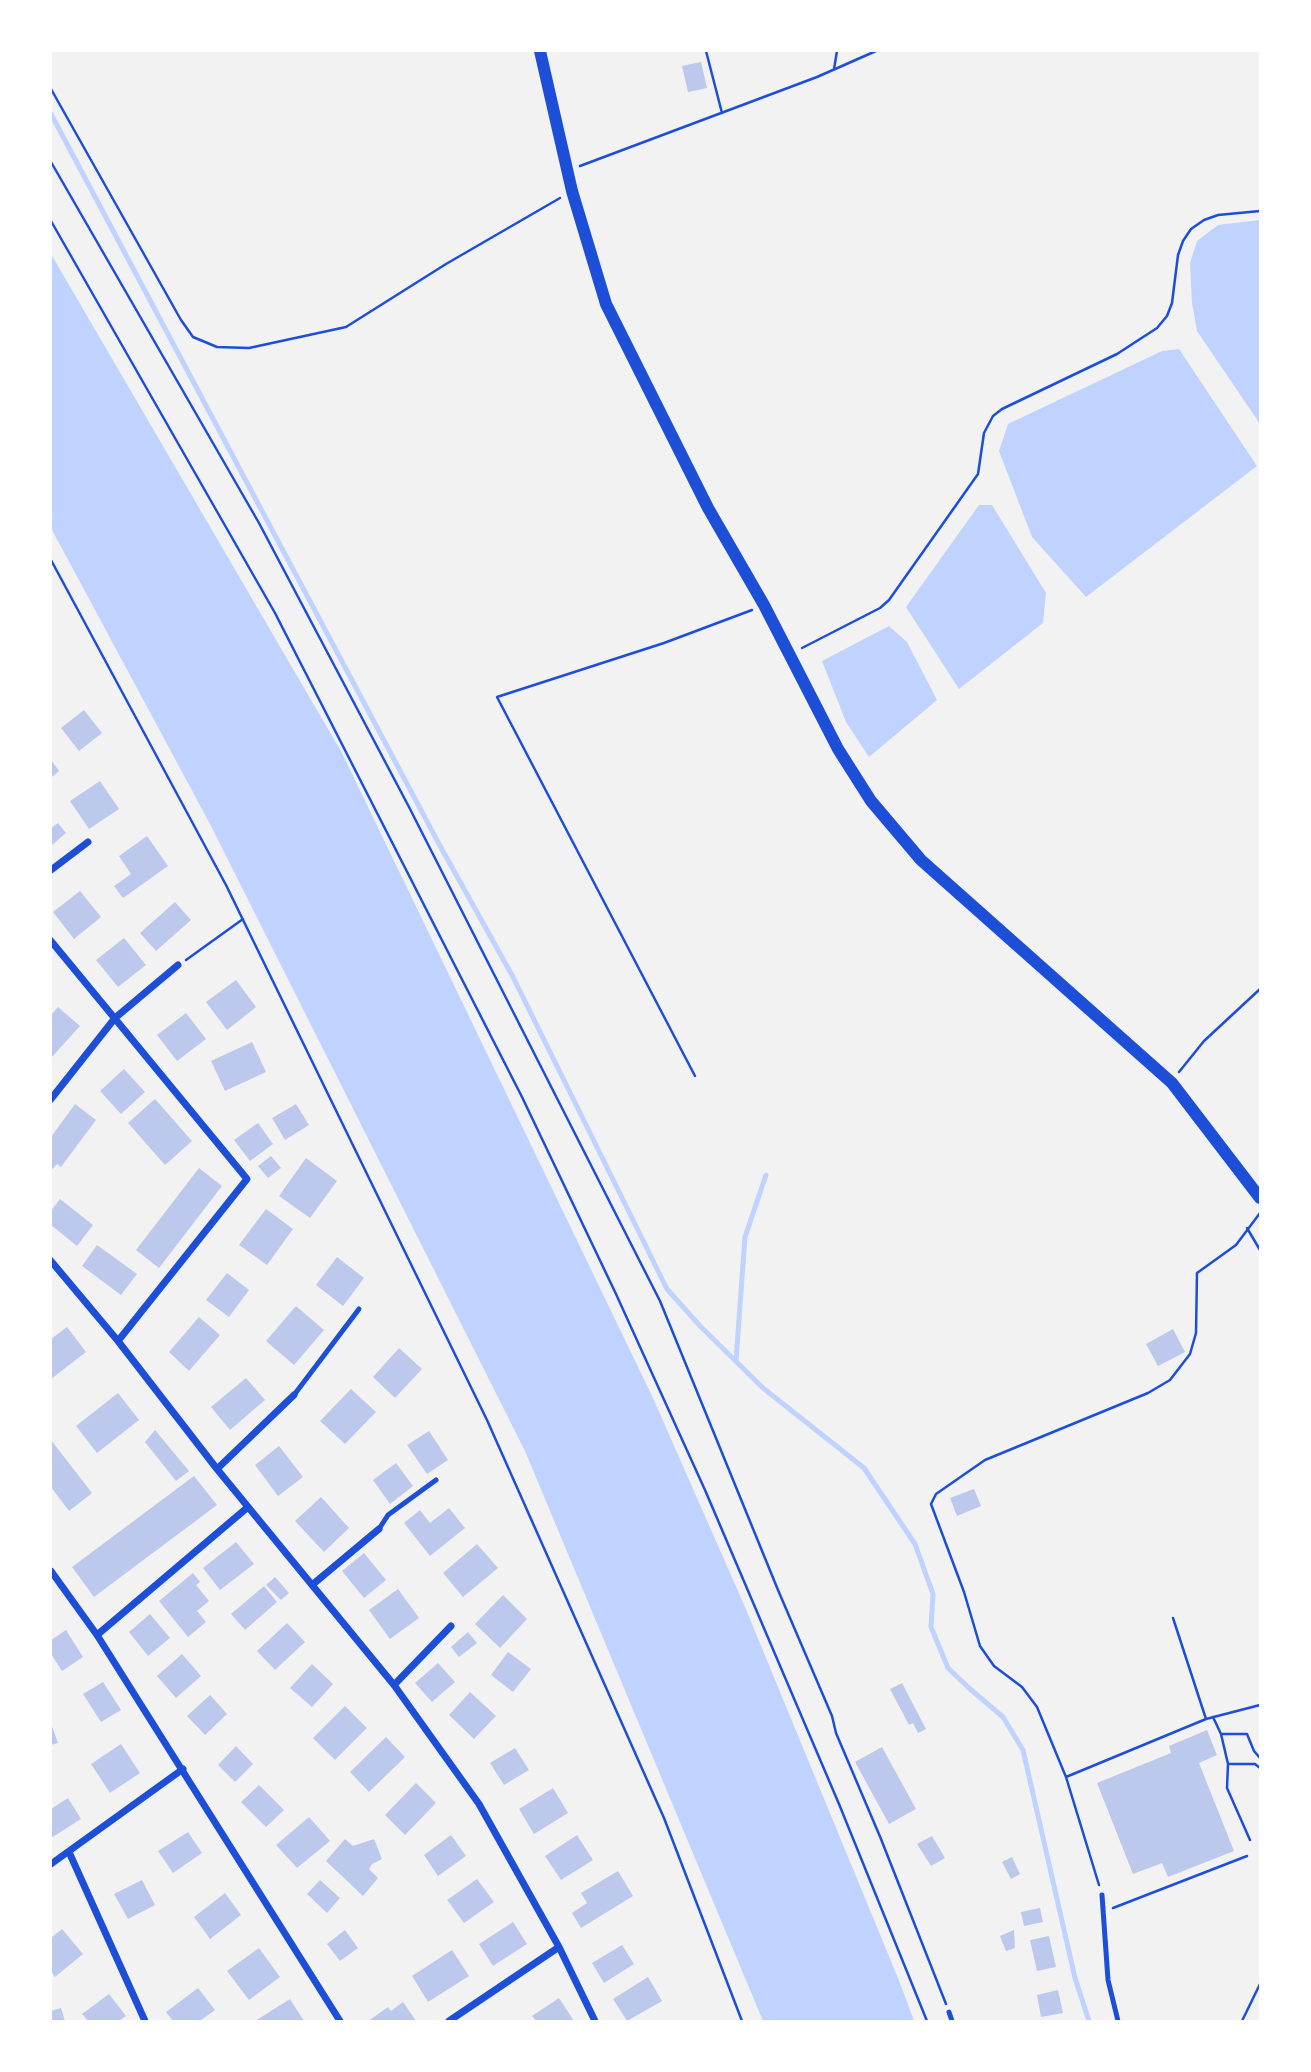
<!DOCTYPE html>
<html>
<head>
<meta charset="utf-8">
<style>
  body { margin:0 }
  #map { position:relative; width:1311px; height:2072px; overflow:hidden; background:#f2f2f2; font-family:Rubik,sans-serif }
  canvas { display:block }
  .frame { position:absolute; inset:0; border:52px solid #fff; pointer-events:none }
</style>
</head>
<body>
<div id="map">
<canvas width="1311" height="2072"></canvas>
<div class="frame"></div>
</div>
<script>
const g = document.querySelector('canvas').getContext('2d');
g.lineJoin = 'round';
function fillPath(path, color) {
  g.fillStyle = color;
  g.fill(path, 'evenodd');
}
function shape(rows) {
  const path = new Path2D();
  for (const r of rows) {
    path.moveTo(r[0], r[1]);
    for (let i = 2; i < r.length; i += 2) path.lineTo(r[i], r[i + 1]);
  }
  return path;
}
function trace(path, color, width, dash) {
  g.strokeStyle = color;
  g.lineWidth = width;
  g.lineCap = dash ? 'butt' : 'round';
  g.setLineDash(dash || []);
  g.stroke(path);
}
const water = shape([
  [1260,220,1260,424,1197,331,1192,303,1190,263,1197,241,1218,225],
  [51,254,342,753,653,1398,745,1607,900,1983,914,2021,763,2021,525,1451,211,826,51,528,51,517,53,515,51,511],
  [1179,349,1257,466,1086,597,1032,537,999,451,1008,424,1162,351],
  [979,505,992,505,1046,593,1043,623,959,689,906,607],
  [889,626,907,642,937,700,869,757,846,722,822,661]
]);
const stream = shape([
  [51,114,439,844,513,977,667,1289,700,1326,763,1388,864,1468,915,1544,933,1594,931,1627,948,1668,969,1688,1003,1717,1023,1750,1075,1978,1089,2021],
  [736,1360,745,1237,766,1175]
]);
const building = shape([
  [701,62,707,88,688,92,682,66],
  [84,710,102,733,79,751,61,728],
  [51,760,59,771,51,778],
  [100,781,119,809,89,829,70,801],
  [58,823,66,833,51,846,51,828],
  [147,836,168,866,123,898,114,886,131,874,119,856],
  [80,891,101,917,74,939,53,912],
  [175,902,191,920,156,951,140,933],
  [124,938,146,965,118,987,96,960],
  [236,980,256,1007,227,1030,206,1002],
  [58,1007,80,1026,51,1058,51,1015],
  [186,1013,206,1039,177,1061,157,1035],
  [252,1042,266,1072,225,1091,211,1061],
  [124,1069,145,1092,121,1114,100,1091],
  [155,1099,192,1141,165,1165,128,1123],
  [75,1104,96,1120,61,1167,57,1164,51,1171,51,1137],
  [296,1104,309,1125,285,1140,272,1118],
  [258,1123,273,1144,250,1161,234,1140],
  [271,1156,281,1168,268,1178,258,1166],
  [306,1158,337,1181,310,1218,279,1196],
  [199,1168,222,1186,159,1268,136,1250],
  [60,1199,93,1225,77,1246,51,1225,51,1211],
  [266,1209,293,1229,267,1265,239,1245],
  [97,1245,137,1274,121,1295,82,1266],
  [337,1257,364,1278,343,1306,316,1285],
  [227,1273,249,1290,229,1317,206,1300],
  [296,1306,324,1330,294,1365,266,1341],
  [199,1317,220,1335,189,1371,169,1352],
  [67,1327,86,1352,51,1379,51,1339],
  [1173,1329,1185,1352,1158,1366,1146,1344],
  [399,1348,422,1369,395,1398,373,1377],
  [246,1378,265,1400,230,1430,211,1407],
  [351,1389,376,1412,345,1444,320,1421],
  [118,1393,139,1420,97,1453,76,1426],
  [155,1430,189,1471,176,1481,145,1442],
  [429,1431,448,1460,427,1474,407,1445],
  [51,1440,92,1493,69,1511,51,1487],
  [279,1446,303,1477,278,1496,255,1465],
  [396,1463,413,1486,390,1504,373,1480],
  [194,1476,217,1505,94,1597,72,1567],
  [974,1489,981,1506,957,1516,950,1498],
  [321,1497,349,1528,324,1552,295,1521],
  [449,1508,465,1528,430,1556,404,1523,420,1510,430,1523],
  [236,1542,254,1564,220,1590,203,1568],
  [477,1544,498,1568,463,1597,443,1573],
  [364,1553,386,1580,364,1598,342,1571],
  [193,1573,200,1582,196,1585,209,1601,197,1611,206,1622,188,1637,159,1601],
  [275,1577,289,1593,281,1600,266,1585],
  [264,1586,277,1602,245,1630,231,1614],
  [398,1589,419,1618,390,1639,369,1610],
  [503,1595,527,1619,500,1648,475,1624],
  [150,1614,170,1638,148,1656,129,1632],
  [287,1623,305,1642,275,1670,257,1651],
  [66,1630,83,1657,62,1671,51,1654,51,1640],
  [468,1632,477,1643,459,1657,451,1647],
  [508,1652,531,1669,513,1692,491,1675],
  [182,1654,201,1676,176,1698,157,1676],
  [438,1663,455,1682,432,1702,415,1683],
  [312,1664,333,1684,312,1707,290,1688],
  [103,1682,121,1710,101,1722,83,1694],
  [902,1683,926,1729,918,1733,913,1723,909,1725,890,1689],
  [470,1692,496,1716,474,1739,449,1715],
  [210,1695,227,1714,205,1735,187,1716],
  [345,1706,367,1728,335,1760,313,1738],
  [51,1723,58,1743,51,1745],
  [1207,1730,1217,1755,1199,1763,1234,1851,1168,1877,1162,1863,1133,1874,1097,1783,1171,1753,1169,1746],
  [386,1737,405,1757,369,1792,350,1772],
  [121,1744,140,1773,110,1793,91,1764],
  [236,1746,253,1764,235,1782,218,1765],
  [882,1747,916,1809,889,1824,855,1762],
  [515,1748,529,1770,504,1785,490,1763],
  [416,1783,436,1803,405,1835,385,1815],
  [259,1785,284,1810,266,1827,241,1802],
  [553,1788,568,1813,534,1834,519,1809],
  [68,1798,81,1819,51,1838,51,1809],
  [309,1817,330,1841,297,1868,276,1845],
  [188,1832,202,1853,173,1873,158,1851],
  [451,1835,466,1856,438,1876,424,1855],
  [577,1835,593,1860,561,1880,545,1856],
  [932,1836,945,1858,931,1866,917,1844],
  [345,1839,353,1846,374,1839,382,1859,372,1864,369,1869,378,1878,363,1896,326,1861],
  [1012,1857,1020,1874,1011,1879,1002,1862],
  [618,1871,633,1896,581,1928,572,1913,587,1903,581,1893],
  [477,1879,494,1902,464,1923,447,1900],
  [142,1880,155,1905,128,1919,114,1894],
  [320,1880,340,1898,327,1913,307,1894],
  [225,1893,241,1915,210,1939,194,1917],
  [1040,1908,1043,1922,1024,1926,1021,1912],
  [513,1922,527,1944,493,1966,479,1944],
  [62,1929,83,1954,55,1977,51,1971,51,1938],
  [345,1930,358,1948,340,1961,327,1944],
  [1014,1930,1015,1948,1006,1951,1000,1936],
  [1049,1936,1056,1967,1037,1971,1030,1940],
  [622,1945,634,1964,604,1983,592,1963],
  [259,1948,280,1977,249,2000,227,1971],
  [452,1950,469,1976,428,2002,412,1976],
  [648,1977,662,2001,627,2021,613,1999],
  [198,1988,215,2010,200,2021,173,2021,166,2012],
  [1058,1990,1063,2013,1041,2017,1037,1995],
  [109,1994,126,2016,119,2021,88,2021,82,2014],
  [559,1998,574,2021,536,2021,532,2016],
  [290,1999,304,2021,255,2021],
  [403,2002,416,2021,368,2021,388,2007,391,2011],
  [61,2008,65,2021,51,2021,51,2011]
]);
const path = shape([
  [706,51,722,113],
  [834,69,837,51],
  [51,89,181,320,193,337,217,347,249,348,346,327,446,264,560,198],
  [51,162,259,523,409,807,660,1301,778,1590,832,1716,836,1733,881,1839,946,2004],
  [580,166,817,77,876,51],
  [51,221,275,613,522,1097,616,1294,705,1490,839,1804,927,2021],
  [51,560,226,885,487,1420,664,1818,742,2021],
  [802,648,880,608,889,600,978,474,984,433,993,416,1002,409,1117,354,1157,328,1167,316,1172,303,1178,255,1183,241,1191,229,1204,220,1218,215,1260,211],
  [186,960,243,919],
  [1179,1072,1204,1041,1260,989],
  [695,1076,497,697,664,643,752,610],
  [1247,1228,1260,1250],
  [1173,1618,1206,1719],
  [1213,1717,1221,1734,1228,1764,1255,1764,1260,1768],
  [1221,1734,1247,1734,1254,1751,1260,1758],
  [1228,1764,1227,1788,1250,1840],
  [1066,1777,1206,1719,1260,1705],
  [1099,1885,1066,1777,1037,1707,1022,1687,994,1666,980,1646,964,1592,931,1504,936,1494,985,1460,1148,1393,1170,1380,1190,1354,1196,1333,1197,1273,1236,1245,1260,1213],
  [1113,1908,1247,1856],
  [1242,2021,1260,1984]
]);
const service = shape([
  [294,1395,359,1309],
  [379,1529,388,1515,436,1480],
  [1102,1895,1108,1980,1118,2021],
  [949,2012,952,2021]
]);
const minor = shape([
  [51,870,88,842],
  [51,941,247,1179,118,1341],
  [51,1099,115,1018,178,965],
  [51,1261,118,1341,217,1469,394,1685,479,1804,559,1947,595,2021],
  [217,1469,294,1395],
  [51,1571,97,1635,340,2021],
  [312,1585,379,1529],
  [97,1635,248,1507],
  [394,1685,451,1626],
  [69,1852,145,2021],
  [51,1864,183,1769],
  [449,2021,559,1947]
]);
const tertiary = shape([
  [540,51,572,191,606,304,708,508,764,605,838,749,871,801,921,860,1172,1083,1260,1198]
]);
fillPath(water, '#bfd3fe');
trace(stream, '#bfd3fe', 5);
fillPath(building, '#bdc9ec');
trace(path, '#1d4ed8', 2.5);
trace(service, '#1d4ed8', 5);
trace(minor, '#1d4ed8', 7);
trace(tertiary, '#1d4ed8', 12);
</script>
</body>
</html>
